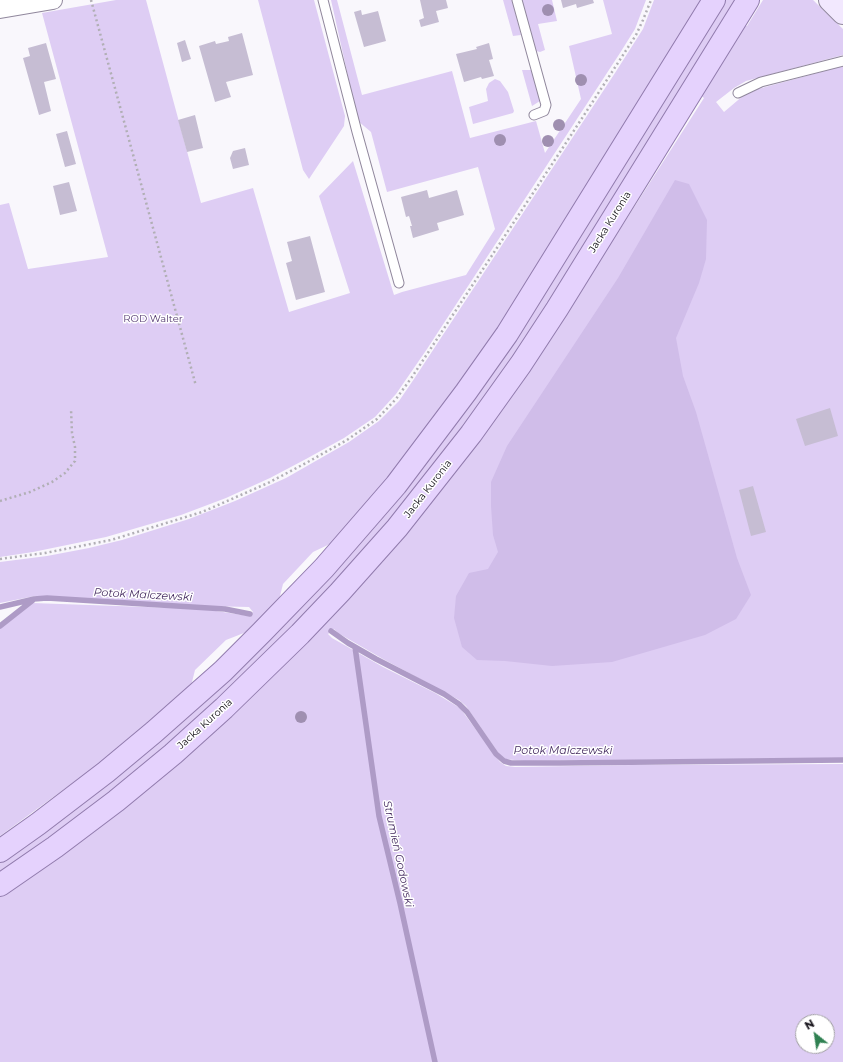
<!DOCTYPE html>
<html>
<head>
<meta charset="utf-8">
<style>
  body { margin:0 }
  #map { position:relative; width:843px; height:1062px; overflow:hidden; background:#f9f7fc; font-family:Montserrat,sans-serif }
  canvas { display:block }
  .north { position:absolute; left:795px; top:1014px; width:40px; height:40px; box-sizing:border-box; background:#fff; border:1px solid #a1a0a3; border-radius:50%; rotate:330deg; font-size:11px; font-weight:700; line-height:16px; text-align:center; color:#141119 }
  .north::after { content:''; display:block; margin:auto; width:14px; height:18px; background:#308152; clip-path:polygon(50% 0,100% 100%,50% 72%,0 100%) }
</style>
</head>
<body>
<div id="map">
<canvas width="843" height="1062"></canvas>
<div class="north">N</div>
</div>
<script>
const g = document.querySelector('canvas').getContext('2d');
g.lineJoin = 'round';
function fillPath(path, color) {
  g.fillStyle = color;
  g.fill(path, 'evenodd');
}
function shape(rows) {
  const path = new Path2D();
  for (const r of rows) {
    path.moveTo(r[0], r[1]);
    for (let i = 2; i < r.length; i += 2) path.lineTo(r[i], r[i + 1]);
  }
  return path;
}
function trace(path, color, width, dash) {
  g.strokeStyle = color;
  g.lineWidth = width;
  g.lineCap = dash ? 'butt' : 'round';
  g.setLineDash(dash || []);
  g.stroke(path);
}
function drawText(font, color, halo, rows, align = 'center') {
  g.font = font + ' Montserrat,sans-serif';
  g.lineWidth = 3;
  g.setLineDash([]);
  g.textBaseline = 'middle';
  g.strokeStyle = halo;
  g.fillStyle = color;
  for (const [text, x, y, turn = 0] of rows) {
    g.save();
    g.translate(x, y);
    g.rotate((+turn || 0) * Math.PI / 180);
    g.textAlign = isNaN(turn) ? turn : align;
    if (halo) g.strokeText(text, 0, 0);
    g.fillText(text, 0, 0);
    g.restore();
  }
}
const green = shape([
  [116,0,146,0,201,203,253,188,289,312,350,293,319,196,353,161,394,295,402,292,466,275,495,229,478,167,387,192,371,132,358,121,331,0,337,0,362,95,452,71,470,138,536,121,545,153,581,99,569,46,612,34,603,0,646,0,635,29,620,53,427,349,396,394,375,417,344,438,306,459,270,478,226,498,181,515,106,537,33,552,0,557,0,205,9,203,28,269,108,257,42,13],
  [258,0,314,0,345,116,344,126,309,179,303,170],
  [503,0,512,0,521,35,513,36],
  [521,0,552,0,557,21,538,24,545,50,540,52,536,51],
  [654,0,701,0,497,330,444,407,389,477,332,543,313,552,283,584,279,600,249,631,226,640,195,670,191,686,93,768,0,836,0,628,32,603,203,609,249,616,253,612,249,607,206,606,35,596,0,603,0,562,47,556,89,548,122,540,189,519,235,501,286,478,349,442,379,421,399,401,414,379,615,73,643,29],
  [725,0,736,0,549,302,491,389,455,439,402,505,310,609,249,670,165,747,116,788,64,828,0,873,0,863,64,817,234,675,308,600,371,528,641,136],
  [763,0,813,0,843,29,843,55,746,81,734,88,716,102,724,112,744,95,758,89,843,66,843,758,524,761,505,759,499,754,466,706,459,700,383,659,338,633,334,629,328,634,332,638,383,667,435,693,460,708,500,762,506,766,515,767,634,765,843,764,843,1062,0,1062,0,897,75,845,450,478,507,403,560,323,704,98,700,95,744,25,747,26],
  [803,1022,827,1022,827,1046,803,1046],
  [522,70,532,70,540,101,532,106],
  [495,79,500,81,508,92,514,111,513,113,473,124,469,107,488,101,486,89,489,83]
]);
const forest = shape([
  [675,180,689,184,707,220,706,259,699,283,676,338,683,376,696,412,737,558,751,595,736,619,705,635,612,662,552,666,505,661,477,660,462,647,454,618,456,596,469,573,488,569,498,552,493,535,491,506,491,482,507,446,618,278]
]);
const stream = shape([
  [0,607,34,599,47,598,225,609,250,614],
  [0,626,33,600],
  [331,631,348,643,376,659,444,694,459,704,467,712,496,754,504,761,511,763,560,763,843,760],
  [355,647,379,816,400,903,435,1062]
]);
const building = shape([
  [420,0,446,0,448,8,436,11,439,22,421,27,419,20,424,18],
  [561,0,593,0,594,3,577,8,576,4,563,8],
  [361,10,362,15,378,11,386,41,364,47,354,12],
  [242,33,253,75,226,82,231,97,215,102,199,46,215,41,216,44,229,41,228,37],
  [185,40,191,59,182,62,177,43],
  [46,43,56,79,44,82,51,111,39,115,23,58,30,56,28,48],
  [489,43,493,59,489,60,494,76,482,79,481,77,464,82,456,54,477,49,476,47],
  [195,115,203,148,187,152,178,120],
  [67,131,76,164,65,167,56,134],
  [245,148,249,165,233,169,230,158,233,151],
  [69,182,77,211,60,215,53,186],
  [427,190,429,198,457,190,464,215,437,223,439,230,413,238,410,226,412,226,409,216,406,217,401,197],
  [310,236,325,292,296,300,286,263,292,261,287,242],
  [830,408,838,436,805,446,796,419],
  [753,486,766,532,751,536,739,490]
]);
const path = shape([
  [91,0,196,386],
  [0,501,30,492,52,482,65,473,75,461,75,447,72,433,71,409],
  [0,559,45,553,111,540,202,512,268,483,306,463,347,440,377,419,396,399,412,377,562,149,636,35,643,20,651,0]
]);
const lane = shape([
  [323,0,357,132,399,283],
  [517,0,546,105,544,111,534,115],
  [738,93,761,82,843,61]
]);
const street = shape([
  [0,9,53,0]
]);
const secondary = shape([
  [830,0,843,13]
]);
const primary = shape([
  [0,851,38,824,106,772,154,732,223,671,262,632,324,568,396,485,466,392,507,334,714,0],
  [0,885,55,847,116,801,173,754,224,708,300,634,340,592,397,528,471,434,521,364,557,309,748,0]
]);
const trees = [
  [548,10],
  [581,80],
  [559,125],
  [500,140],
  [548,141],
  [301,717]
];
const streetNames = [
  ["Jacka Kuronia",610,222,-58],
  ["Jacka Kuronia",428,489,-52],
  ["Jacka Kuronia",205,724,-42]
];
const parkNames = [
  ["ROD Walter",153,319]
];
const waterNames = [
  ["Potok Malczewski",143,595,3],
  ["Potok Malczewski",563,751],
  ["Strumień Godowski",398,854,78]
];
fillPath(green, '#decdf4');
fillPath(forest, '#d0bde9');
trace(stream, '#ae9bc6', 5.5);
fillPath(building, '#c6bdd3');
trace(lane, '#90879c', 11);
trace(street, '#90879c', 20);
trace(secondary, '#90879c', 24);
trace(primary, '#917bad', 24);
trace(path, '#b1afb5', 2.5, [2, 3]);
trace(lane, '#fff', 9);
trace(street, '#fff', 18);
trace(secondary, '#f2e8fe', 22);
trace(primary, '#e5d2fd', 22);
g.fillStyle = '#9f8fb0';
for (const [x, y] of trees) {
  g.beginPath();
  g.arc(x, y, 6, 0, 2 * Math.PI);
  g.fill();
}
drawText('10px', '#141119', '#fff', streetNames);
drawText('10px', '#553a72', '#fff', parkNames);
drawText('italic 11px', '#452b60', '#fff', waterNames);
</script>
</body>
</html>
